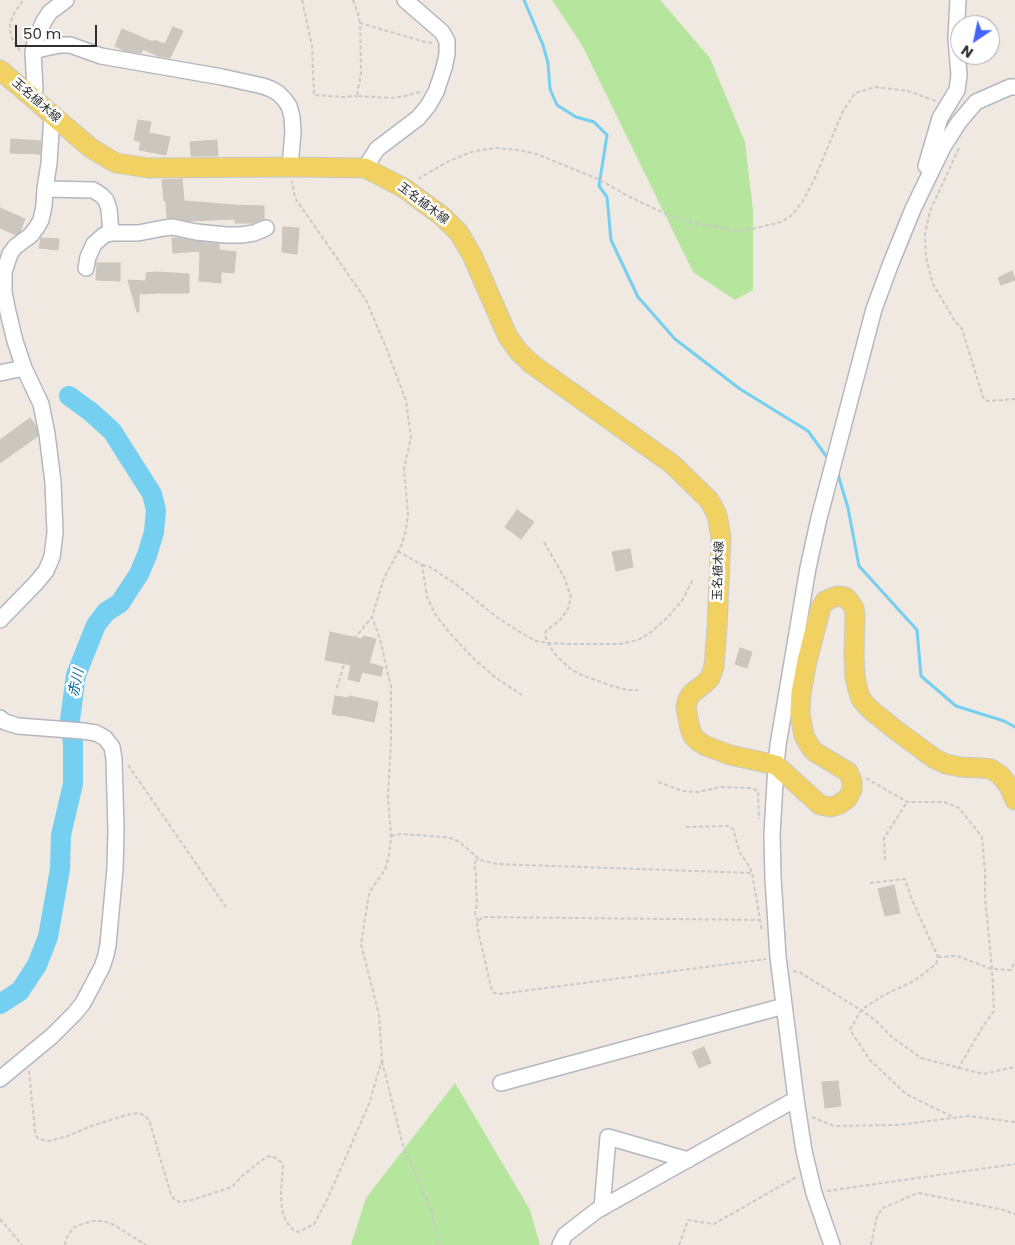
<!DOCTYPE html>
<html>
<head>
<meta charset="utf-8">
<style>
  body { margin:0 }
  #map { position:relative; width:1015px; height:1245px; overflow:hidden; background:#efe9e1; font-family:Poppins,sans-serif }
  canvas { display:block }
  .north { position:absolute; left:950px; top:15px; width:50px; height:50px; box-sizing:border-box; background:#fff; border:1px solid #ababab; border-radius:50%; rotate:214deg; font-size:14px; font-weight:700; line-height:20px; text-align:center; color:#2e2e2e }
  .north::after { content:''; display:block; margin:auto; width:18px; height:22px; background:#4264fb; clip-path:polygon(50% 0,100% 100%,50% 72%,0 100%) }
  .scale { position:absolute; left:15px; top:25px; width:82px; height:22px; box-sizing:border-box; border:2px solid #2e2e2e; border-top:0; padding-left:6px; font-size:15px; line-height:18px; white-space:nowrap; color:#2e2e2e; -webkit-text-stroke:4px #fff; paint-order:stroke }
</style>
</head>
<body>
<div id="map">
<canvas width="1015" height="1245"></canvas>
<div class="north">N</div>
<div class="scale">50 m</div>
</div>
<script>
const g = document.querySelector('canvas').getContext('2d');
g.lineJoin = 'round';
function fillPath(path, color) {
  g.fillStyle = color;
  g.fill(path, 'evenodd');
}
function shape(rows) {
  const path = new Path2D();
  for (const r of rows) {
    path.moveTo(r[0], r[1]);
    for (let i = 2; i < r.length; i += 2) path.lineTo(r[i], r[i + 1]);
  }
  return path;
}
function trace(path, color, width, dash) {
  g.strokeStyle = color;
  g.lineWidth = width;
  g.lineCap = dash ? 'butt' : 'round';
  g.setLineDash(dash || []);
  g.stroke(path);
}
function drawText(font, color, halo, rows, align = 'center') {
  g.font = font + ' Poppins,"Noto Sans JP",sans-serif';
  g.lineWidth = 5;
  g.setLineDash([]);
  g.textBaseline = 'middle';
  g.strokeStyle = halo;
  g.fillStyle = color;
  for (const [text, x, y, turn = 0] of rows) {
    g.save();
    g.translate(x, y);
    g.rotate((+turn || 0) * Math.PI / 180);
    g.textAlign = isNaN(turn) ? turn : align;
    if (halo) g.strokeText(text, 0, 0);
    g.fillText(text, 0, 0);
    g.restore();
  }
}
const green = shape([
  [552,0,660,0,710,58,745,142,753,210,753,290,735,300,693,272,582,45],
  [455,1083,530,1210,540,1245,351,1245,366,1198]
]);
const stream = shape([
  [524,0,543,45,548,63,550,89,557,105,576,117,594,122,607,135,599,186,607,197,611,240,638,297,675,339,740,389,808,431,829,460],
  [837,471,848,508,859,566,917,630,921,676,956,706,1004,721,1015,727]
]);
const river = shape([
  [0,1004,20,991,37,965,48,937,60,869,61,835,73,784,73,744,70,720,76,675,96,625,106,612,120,603,139,574,147,555,154,532,156,510,152,494,112,431,91,412,69,396]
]);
const building = shape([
  [173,27,183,31,170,58,158,56,143,49,141,53,125,51,115,46,122,29,153,42,154,40,165,44,173,27],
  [138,120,151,122,149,133,170,137,166,155,139,150,141,142,134,140,138,120],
  [11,139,41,141,40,154,10,153,11,139],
  [217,140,218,156,191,156,190,142,217,140],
  [182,179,184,201,234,205,264,206,264,219,253,223,235,223,235,219,189,221,175,218,167,218,166,201,164,201,162,180,182,179],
  [0,208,25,219,20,232,16,235,0,228,0,208],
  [283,227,299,228,297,254,282,252,283,227],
  [41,238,59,239,58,250,39,248,41,238],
  [172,238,178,238,195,241,219,244,219,250,236,252,234,273,221,272,221,283,199,281,200,251,173,253,172,238],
  [97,263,120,263,120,281,96,280,97,263],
  [1012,271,1015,280,1001,285,998,278,1012,271],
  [156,272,189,274,189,293,157,293,139,294,139,312,137,312,128,280,146,281,146,273,156,272],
  [30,418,36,426,38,436,0,463,0,440,30,418],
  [517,510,534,522,521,539,505,527,517,510],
  [630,549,633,567,616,571,612,552,630,549],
  [330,632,362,639,363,636,376,639,369,663,383,667,381,676,362,672,359,682,348,679,351,665,325,660,330,632],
  [740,648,752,652,747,668,735,664,740,648],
  [335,696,349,698,349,696,378,702,374,722,341,715,341,716,332,714,335,696],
  [894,885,900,913,885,916,878,889,894,885],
  [704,1047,711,1063,699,1068,692,1052,704,1047],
  [838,1081,841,1106,825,1108,822,1082,838,1081]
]);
const path = shape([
  [302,0,312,46,314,95,342,97,357,96],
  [353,0,358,13,360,23],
  [20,51,11,37,10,25,13,15,23,0],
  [420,92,405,96,391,98,357,96,361,73,360,23,425,42,432,43],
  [959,148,930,211,925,234,926,258,933,284,954,320,962,329,983,397,987,401,1015,399],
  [418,179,449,161,474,151,496,148,518,150,537,154,600,180,628,196,668,215,693,223,738,231,756,228,781,222,791,216,803,201,814,180,843,111,855,93,875,87,908,91,936,101],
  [544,542,564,577,571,597,568,609,560,620,546,631,545,635,548,643,554,653,568,667,579,674,612,686,628,690,638,690],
  [398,551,422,565,427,597,435,614,449,632,472,657,496,678,522,695],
  [422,565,430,567,453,582,498,618,523,634,536,641,548,643,569,644,620,644,638,640,650,633,667,618,683,599,693,579],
  [337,688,345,661,355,638,372,617],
  [128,765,226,907],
  [866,778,907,802,944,802,959,808,982,837,985,873,985,898,992,969,994,1011,983,1026,958,1069],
  [658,782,683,791,698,792,721,787,751,788,758,791,759,819],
  [686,827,728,826,733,829,740,853,749,866,752,873],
  [391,836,401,834,445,837,454,839,462,844,480,860,497,864,752,873,762,931],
  [885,860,884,838,907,802],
  [870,883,905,879,912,900,938,957,936,964,914,981,884,995,861,1010,875,1020,893,1038,921,1058,983,1074,1015,1067],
  [761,920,483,917,478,921,477,926,491,987,494,993,500,994,766,959],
  [478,921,475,915,477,903,476,888,476,872,474,865,476,860,479,860],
  [938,957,957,956,992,969,1011,970,1015,961],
  [793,971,799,972,861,1010,850,1030,870,1060,906,1094,955,1118],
  [382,1061,403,1146,432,1212,438,1245],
  [29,1071,35,1130,36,1136,39,1139,49,1141,68,1136,91,1126,130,1114,138,1113,143,1115,147,1118,150,1123,171,1195,175,1200,180,1202,192,1200,232,1187,242,1176,266,1157,272,1156,281,1162,283,1166,281,1192,282,1210,286,1221,293,1230,299,1232,314,1224,327,1200,369,1104,382,1060,379,1015,361,944,369,894,372,888,385,870,389,855,391,836,388,796,391,740,391,687,380,639,372,617,384,578,402,544,406,530,408,514,404,469,411,437,406,401,387,350,366,300,295,198,292,181],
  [812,1117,834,1126,898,1125,968,1116,1015,1122],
  [827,1191,1015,1164],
  [0,1219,22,1245],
  [65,1245,66,1239,73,1228,79,1225,93,1221,102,1221,110,1223,122,1230,146,1245],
  [679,1245,688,1220,714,1224,798,1176],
  [871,1245,877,1216,883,1208,918,1193,1000,1209,1015,1214]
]);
const minor = shape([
  [33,52,41,49,60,45,70,45,101,56,222,77,263,86,271,89,278,93,284,99,289,106,292,117,293,132,290,167],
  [32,97,35,89,33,52,35,42,44,21,50,12,66,0],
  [926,166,940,118,957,90,959,75,956,38,958,0],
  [365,168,377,149,418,118,428,106,436,92,444,68,447,54,447,41,442,32,405,0],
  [45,189,93,190,101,195,106,200,109,209,111,233],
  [86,268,88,257,94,244,104,235,111,233,138,233,164,228,173,227,196,232,226,235,241,235,254,233,266,228],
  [0,373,24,368],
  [0,620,36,583,46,571,52,557,55,533,53,482,47,434,41,404,24,368,15,341,8,312,4,292,4,272,10,254,15,247,31,235,37,227,41,220,44,206,45,189,49,163,52,115],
  [0,718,5,722,18,726,83,731,96,733,105,738,112,747,114,759,116,830,115,869,108,945,106,955,102,967,83,1003,75,1013,52,1036,0,1079],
  [501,1083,784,1006],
  [602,1208,608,1137,688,1160],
  [560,1245,565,1235,596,1211,796,1099],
  [832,1245,814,1193,804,1151,796,1099,778,957,773,878,772,834,776,765,778,745,808,568,819,518,874,309,891,263,913,209,943,147,959,122,976,102,1010,87,1015,87]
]);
const major = shape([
  [0,70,32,97,52,115,92,149,116,163,148,168,290,167,365,168,404,188,443,217,459,233,472,255,508,337,519,352,533,365,672,464,709,500,717,515,721,537,717,628,714,667,710,678,704,684,692,693,688,699,686,707,690,728,693,736,698,741,706,746,730,755,776,765,820,805,831,807,838,805,847,799,852,790,852,781,850,776,848,772,815,752,811,748,804,736,800,713,801,693,807,661,821,607,825,601,837,596,845,597,850,602,854,608,855,616,854,655,855,677,858,690,861,699,866,705,872,711,897,731,935,759,946,764,960,767,982,768,991,769,1000,775,1009,786,1015,800]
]);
const streetNames = [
  ["玉名植木線",36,101,41],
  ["玉名植木線",423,204,37],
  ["玉名植木線",719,571,-88]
];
const waterNames = [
  ["赤川",77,683,-78]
];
fillPath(green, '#b6e59e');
trace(stream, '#75cff0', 3);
trace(river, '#75cff0', 20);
fillPath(building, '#cbc7bf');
trace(building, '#cbc5ba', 1);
trace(minor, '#b4b7c1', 18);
trace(major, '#c9c9c9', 21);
trace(path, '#c9c9c9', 2, [4, 2.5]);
trace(minor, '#fff', 15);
trace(major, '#f2d163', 19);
drawText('12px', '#2e2e2e', '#fff', streetNames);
drawText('italic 14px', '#0d6fa3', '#fff', waterNames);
</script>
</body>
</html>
